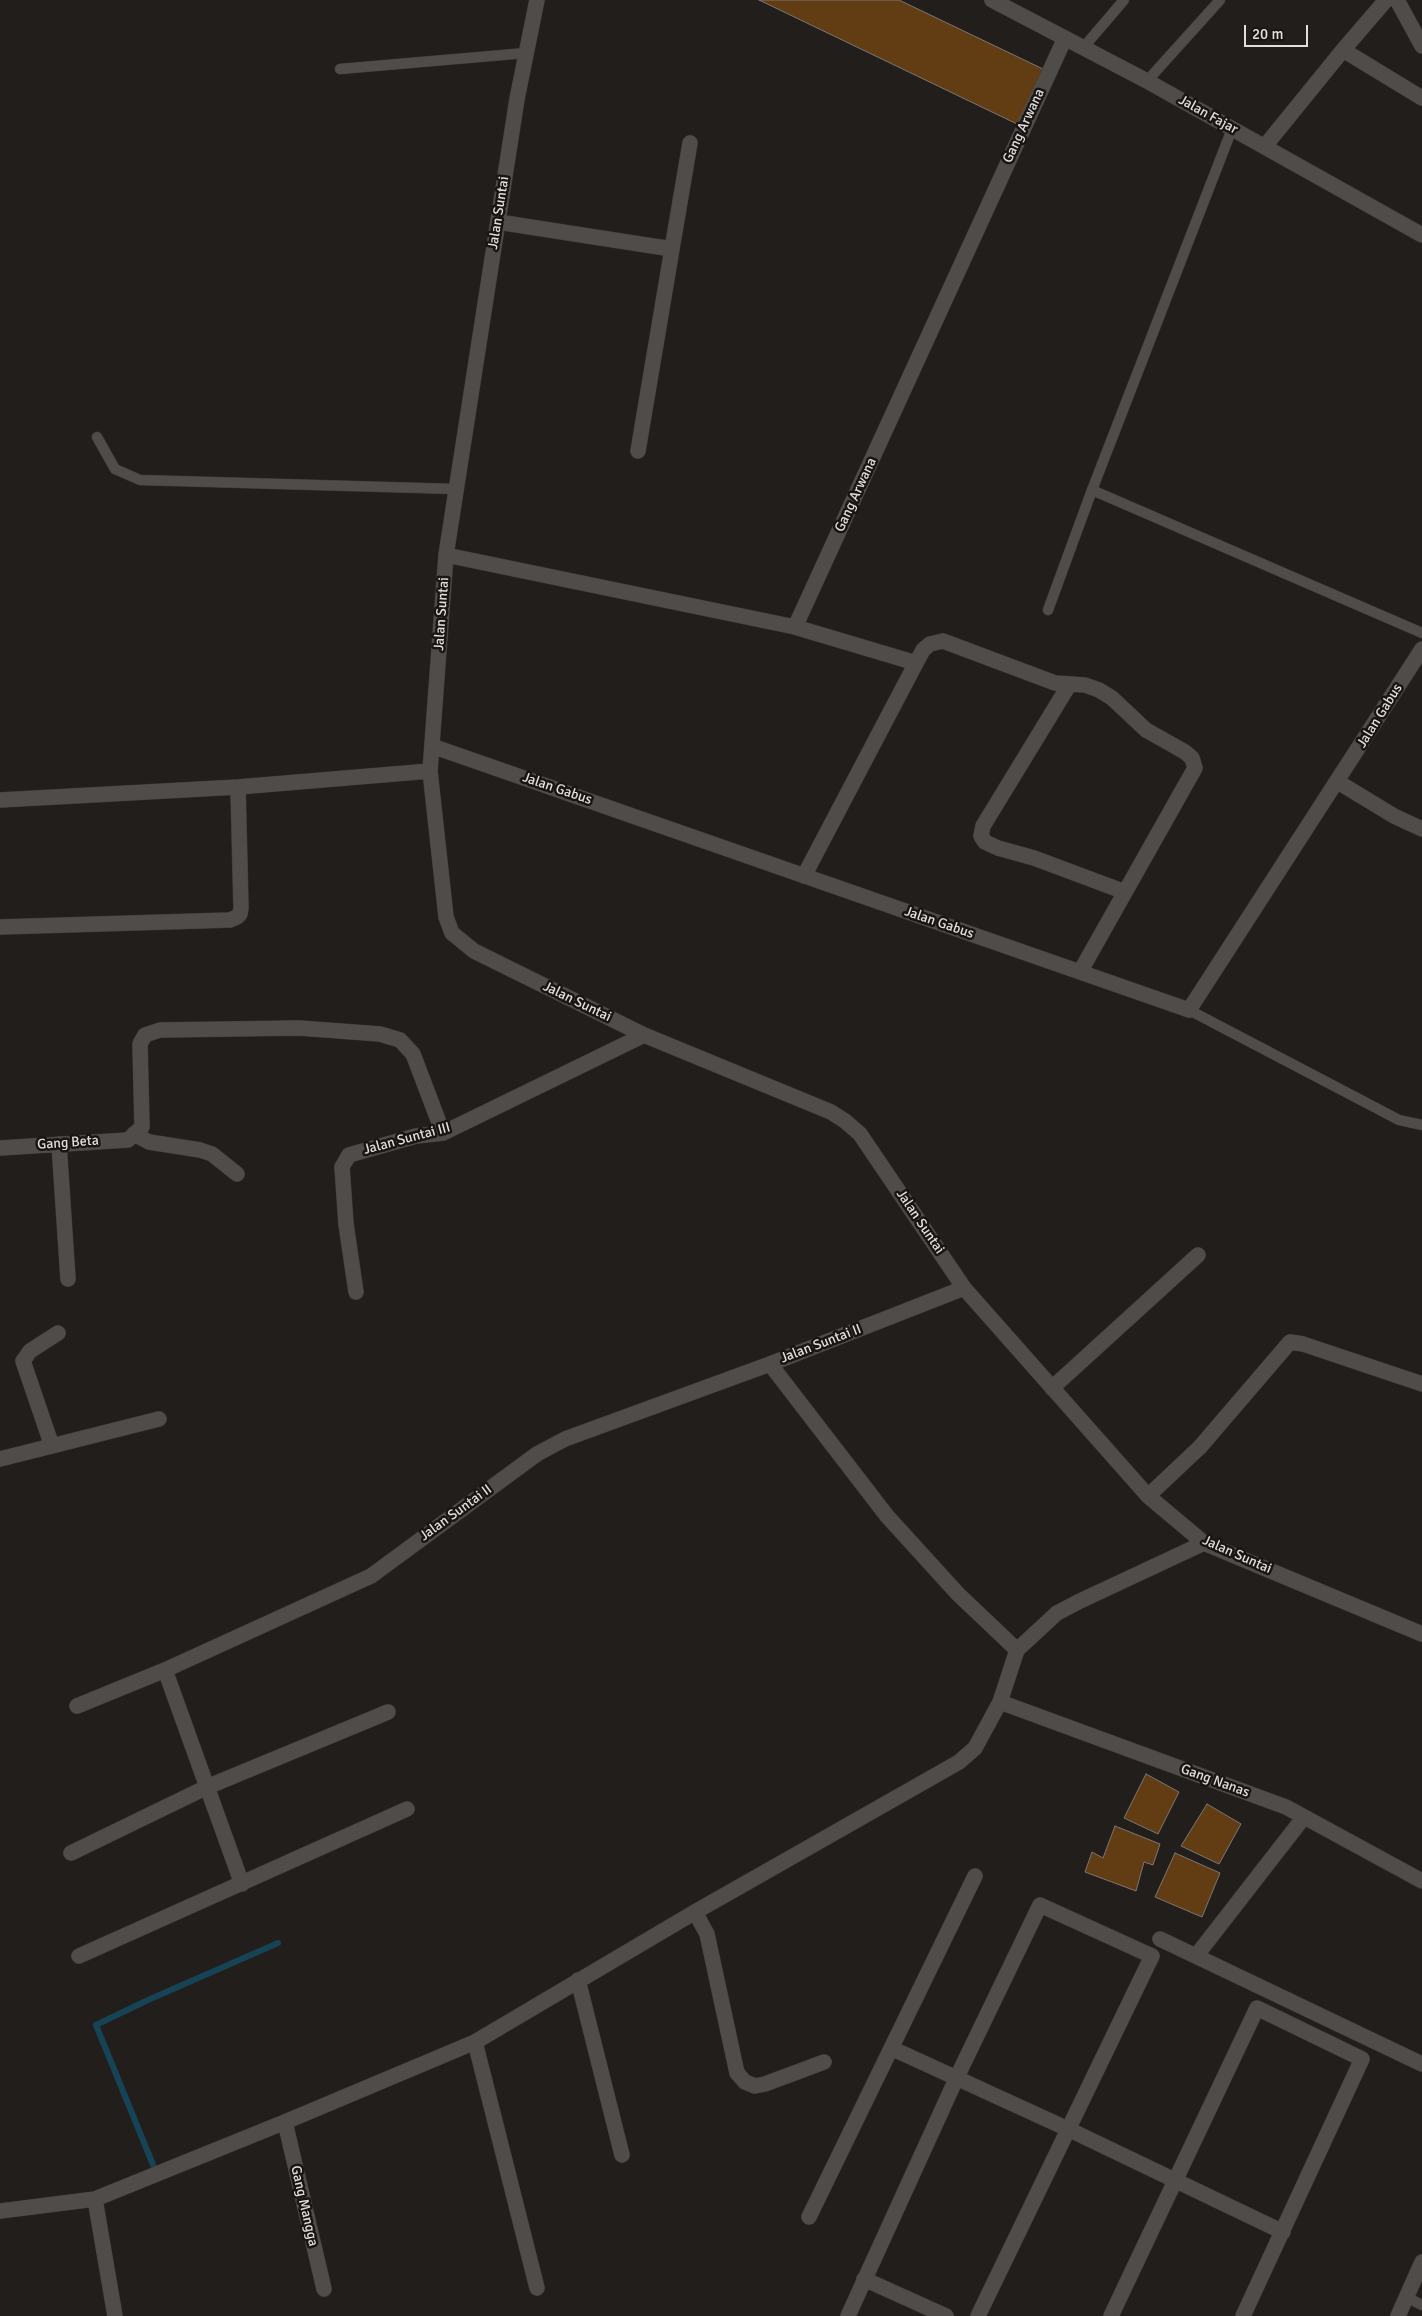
<!DOCTYPE html>
<html>
<head>
<meta charset="utf-8">
<style>
  body { margin:0 }
  #map { position:relative; width:1422px; height:2316px; overflow:hidden; background:#221e1b; font-family:Signika,sans-serif }
  canvas { display:block }
  .scale { position:absolute; left:1244px; top:25px; width:64px; height:22px; box-sizing:border-box; border:2px solid #e1dfdc; border-top:0; padding-left:6px; font-size:15px; line-height:18px; white-space:nowrap; color:#e1dfdc; -webkit-text-stroke:4px #181512; paint-order:stroke }
</style>
</head>
<body>
<div id="map">
<canvas width="1422" height="2316"></canvas>
<div class="scale">20 m</div>
</div>
<script>
const g = document.querySelector('canvas').getContext('2d');
g.lineJoin = 'round';
function shape(rows) {
  const path = new Path2D();
  for (const r of rows) {
    path.moveTo(r[0], r[1]);
    for (let i = 2; i < r.length; i += 2) path.lineTo(r[i], r[i + 1]);
  }
  return path;
}
function trace(path, color, width, dash) {
  g.strokeStyle = color;
  g.lineWidth = width;
  g.lineCap = dash ? 'butt' : 'round';
  g.setLineDash(dash || []);
  g.stroke(path);
}
function fillPath(path, color) {
  g.fillStyle = color;
  g.fill(path, 'evenodd');
}
function drawText(font, color, halo, rows, align = 'center') {
  g.font = font + ' Signika,sans-serif';
  g.lineWidth = 5;
  g.setLineDash([]);
  g.textBaseline = 'middle';
  g.strokeStyle = halo;
  g.fillStyle = color;
  for (const [text, x, y, turn = 0] of rows) {
    g.save();
    g.translate(x, y);
    g.rotate((+turn || 0) * Math.PI / 180);
    g.textAlign = isNaN(turn) ? turn : align;
    if (halo) g.strokeText(text, 0, 0);
    g.fillText(text, 0, 0);
    g.restore();
  }
}
const stream = shape([
  [156,2172,96,2025,148,2000,278,1943]
]);
const building = shape([
  [759,0,899,0,1043,69,1017,124,759,0],
  [1146,1774,1179,1792,1158,1834,1124,1818,1146,1774],
  [1207,1804,1241,1824,1219,1864,1181,1846,1207,1804],
  [1115,1826,1160,1844,1153,1865,1144,1862,1136,1891,1085,1872,1092,1852,1103,1858,1115,1826],
  [1175,1853,1220,1873,1202,1917,1155,1897,1175,1853]
]);
const lane = shape([
  [1083,48,1124,0],
  [340,69,526,53],
  [1147,81,1220,0],
  [1232,129,1092,490,1422,633],
  [97,437,115,469,140,480,456,489],
  [1048,610,1092,490],
  [1189,1010,1399,1120,1422,1125],
  [1406,2297,1422,2305]
]);
const street = shape([
  [537,0,517,99,446,555,430,771,446,917,452,933,474,951,644,1035,831,1112,845,1121,860,1134,964,1288,1148,1496,1204,1543,1422,1634],
  [992,0,1147,81,1422,235],
  [1397,0,1422,46],
  [1343,50,1386,0],
  [1265,146,1343,50,1422,98],
  [498,222,672,249,638,451],
  [672,249,690,143],
  [446,555,795,627,1065,38],
  [795,627,916,663],
  [1069,685,983,826,981,836,985,842,998,848,1034,858,1125,892],
  [432,746,1189,1010,1422,649],
  [1338,782,1394,816,1422,829],
  [0,800,238,787,430,771],
  [804,876,916,663,923,650,930,644,943,641,1055,683,1085,685,1099,690,1112,698,1146,730,1185,752,1192,758,1195,768,1080,972],
  [0,927,230,920,237,917,240,914,241,908,238,787],
  [134,1134,149,1142,200,1150,212,1154,237,1174],
  [59,1144,68,1279],
  [0,1148,128,1140,142,1127,140,1044,145,1035,160,1030,299,1028,380,1034,400,1040,413,1054,443,1133],
  [356,1292,346,1224,342,1167,349,1155,416,1136,443,1133,644,1035],
  [770,1364,887,1516,958,1594,1017,1650],
  [1052,1388,1198,1255],
  [52,1446,23,1361,30,1351,58,1333],
  [0,1459,159,1419],
  [1148,1496,1200,1447,1290,1342,1303,1344,1422,1384],
  [1000,1702,1286,1807,1422,1881],
  [77,1706,165,1670],
  [71,1853,207,1787,388,1712],
  [242,1884,165,1670,371,1576,537,1454,565,1439,770,1364,964,1288],
  [695,1912,707,1934,737,2073,745,2082,755,2086,765,2084,824,2062],
  [1160,1939,1422,2064],
  [79,1956,407,1809],
  [1196,1956,1304,1817],
  [578,1980,622,2155],
  [475,2042,537,2288],
  [891,2048,1070,2130,1283,2232],
  [285,2122,324,2289],
  [95,2199,115,2316],
  [0,2211,95,2199,285,2122,475,2042,695,1912,959,1762,975,1748,1000,1702,1017,1650,1057,1613,1080,1601,1204,1543],
  [809,2217,975,1876],
  [864,2279,946,2316],
  [848,2316,957,2077,1040,1905,1152,1956,978,2316],
  [1111,2316,1257,2008,1362,2059,1243,2316],
  [1398,2316,1422,2262]
]);
const streetNames = [
  ["Jalan Fajar",1208,115,29],
  ["Gang Arwana",1024,126,-65],
  ["Jalan Suntai",499,213,-81],
  ["Gang Arwana",856,495,-65],
  ["Jalan Suntai",442,614,-86],
  ["Jalan Gabus",1380,716,-58],
  ["Jalan Gabus",557,789,19],
  ["Jalan Gabus",939,923,19],
  ["Jalan Suntai",577,1002,26],
  ["Jalan Suntai III",407,1139,-15],
  ["Gang Beta",68,1143,-4],
  ["Jalan Suntai",920,1222,56],
  ["Jalan Suntai II",821,1344,-21],
  ["Jalan Suntai II",456,1513,-36],
  ["Jalan Suntai",1237,1555,24],
  ["Gang Nanas",1215,1781,20],
  ["Gang Mangga",304,2206,77]
];
trace(stream, '#164456', 6);
fillPath(building, '#623c12');
trace(building, '#7c7774', 1);
trace(lane, '#3e3c39', 11);
trace(street, '#3e3c39', 16);
trace(lane, '#504c49', 10);
trace(street, '#504c49', 15);
drawText('14px', '#e1dfdc', '#181512', streetNames);
</script>
</body>
</html>
